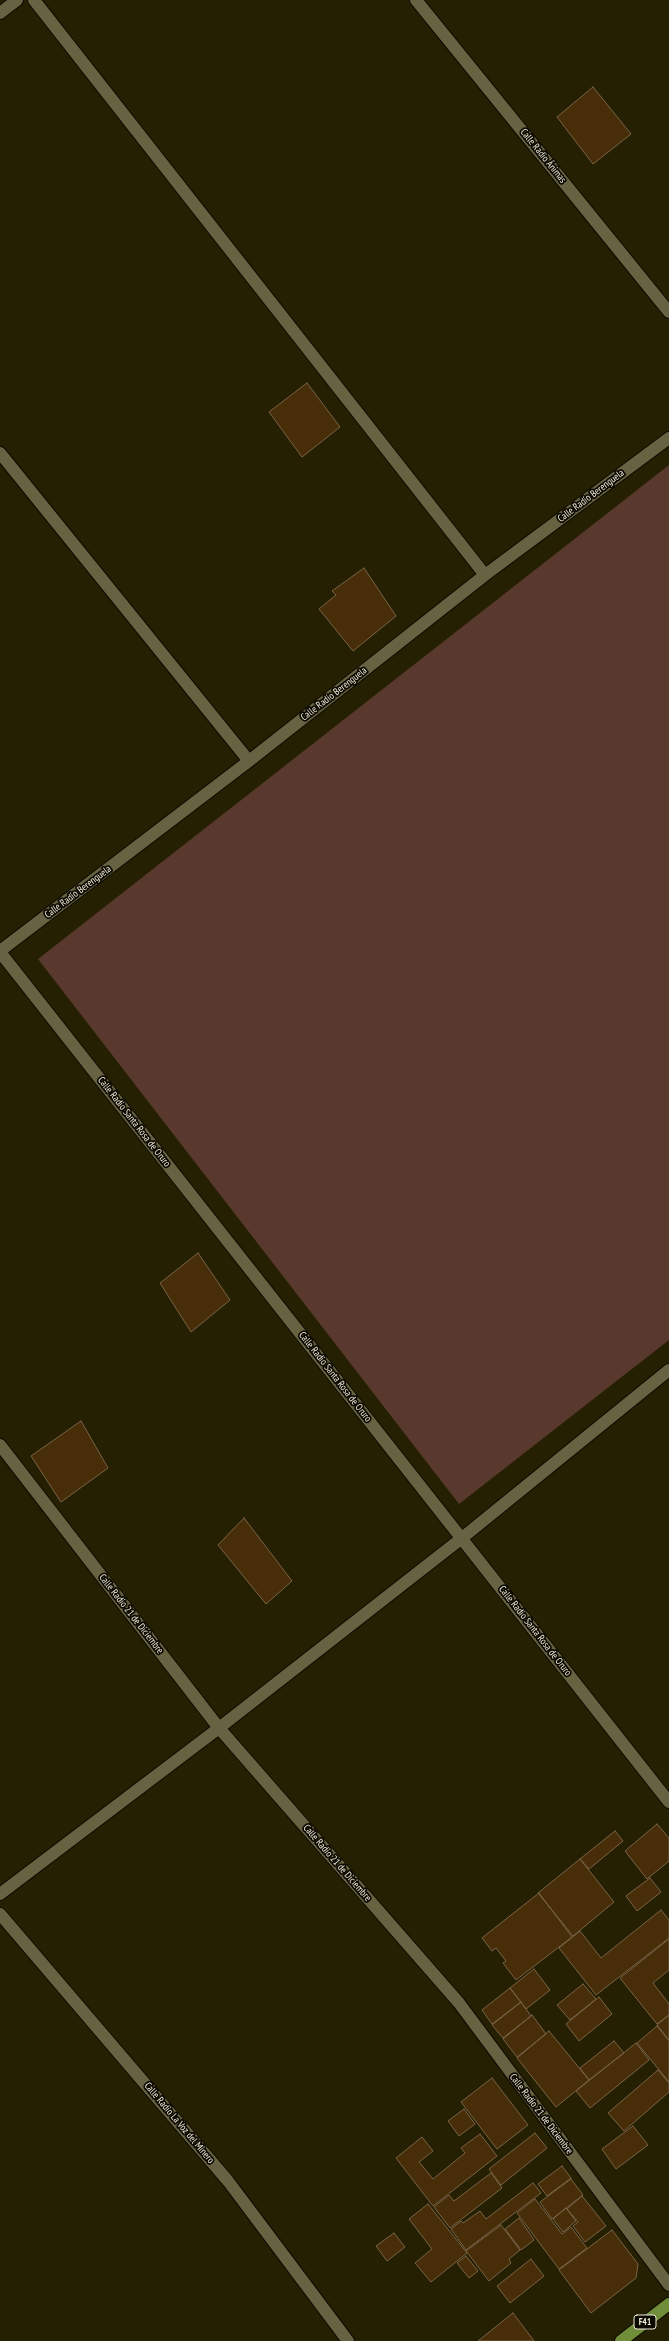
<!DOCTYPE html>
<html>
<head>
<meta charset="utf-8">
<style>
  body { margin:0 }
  canvas { display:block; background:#252001 }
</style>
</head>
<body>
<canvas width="669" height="2341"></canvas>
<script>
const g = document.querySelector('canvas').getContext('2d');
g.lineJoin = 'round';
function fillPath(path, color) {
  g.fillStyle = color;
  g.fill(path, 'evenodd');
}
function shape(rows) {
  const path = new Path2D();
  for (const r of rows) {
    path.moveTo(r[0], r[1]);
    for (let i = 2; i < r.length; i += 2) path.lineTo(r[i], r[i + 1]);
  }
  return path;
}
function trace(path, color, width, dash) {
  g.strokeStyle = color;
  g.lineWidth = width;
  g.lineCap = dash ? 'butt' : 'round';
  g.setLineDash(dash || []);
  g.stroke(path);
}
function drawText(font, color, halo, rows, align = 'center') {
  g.font = font + ' "PT Sans Narrow",sans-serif';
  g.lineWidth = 3.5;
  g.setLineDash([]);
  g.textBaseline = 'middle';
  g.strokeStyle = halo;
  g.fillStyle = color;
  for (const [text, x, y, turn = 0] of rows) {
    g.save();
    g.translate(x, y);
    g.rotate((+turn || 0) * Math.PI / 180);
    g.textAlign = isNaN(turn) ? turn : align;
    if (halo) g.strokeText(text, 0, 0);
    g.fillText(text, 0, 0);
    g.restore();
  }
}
const green = shape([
  [669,465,669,1340,459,1504,38,959]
]);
const building = shape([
  [593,87,631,134,593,164,557,117,593,87],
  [307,383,340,427,302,457,269,412,307,383],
  [364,568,396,616,353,651,319,609,336,595,332,591,364,568],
  [198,1253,230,1300,191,1332,160,1283,198,1253],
  [81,1421,108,1468,61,1502,31,1456,81,1421],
  [244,1518,292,1581,266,1604,218,1545,244,1518],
  [657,1824,669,1838,669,1861,647,1879,625,1851,657,1824],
  [615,1831,623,1841,589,1869,580,1859,615,1831],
  [580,1859,614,1902,573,1936,538,1893,580,1859],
  [650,1878,661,1892,637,1911,626,1896,650,1878],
  [539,1893,572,1937,516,1980,503,1963,506,1961,496,1948,492,1951,482,1938,539,1893],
  [661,1910,669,1920,669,1938,596,1995,559,1948,580,1931,601,1958,661,1910],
  [669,1939,669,1970,653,1983,669,2004,669,2015,657,2024,620,1978,669,1939],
  [534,1969,550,1990,526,2009,510,1988,534,1969],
  [583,1984,596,1999,570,2020,557,2005,583,1984],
  [510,1988,521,2002,492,2024,482,2010,510,1988],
  [599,1997,612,2014,579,2041,566,2024,599,1997],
  [521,2002,531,2016,503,2038,492,2025,521,2002],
  [532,2015,546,2034,517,2057,503,2039,532,2015],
  [669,2015,669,2040,657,2025,669,2015],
  [657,2026,669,2041,669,2082,637,2043,657,2026],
  [549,2031,589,2080,556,2107,517,2058,549,2031],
  [614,2041,624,2053,589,2080,580,2068,614,2041],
  [636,2043,649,2060,590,2108,576,2091,636,2043],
  [658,2070,669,2083,669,2092,624,2131,608,2113,658,2070],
  [492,2078,528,2125,497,2149,461,2102,492,2078],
  [464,2109,475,2124,459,2136,448,2121,464,2109],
  [633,2126,648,2145,616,2169,602,2149,633,2126],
  [535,2133,547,2148,501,2185,489,2169,535,2133],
  [480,2134,497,2156,433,2206,396,2158,422,2137,433,2151,419,2162,433,2179,465,2153,461,2148,480,2134],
  [562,2166,571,2178,547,2196,538,2184,562,2166],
  [491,2173,502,2188,450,2228,434,2207,449,2195,454,2201,491,2173],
  [571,2179,583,2195,552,2219,540,2202,571,2179],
  [533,2183,541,2193,466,2250,451,2229,461,2221,463,2223,480,2211,486,2219,533,2183],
  [582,2196,606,2226,585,2242,573,2226,578,2222,567,2209,582,2196],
  [535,2199,562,2234,571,2227,587,2248,559,2269,517,2213,535,2199],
  [428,2204,467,2253,431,2282,415,2263,432,2249,409,2219,428,2204],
  [566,2208,576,2221,563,2232,553,2219,566,2208],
  [519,2218,534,2240,521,2250,505,2229,519,2218],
  [501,2225,520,2250,509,2259,511,2263,489,2281,466,2251,501,2225],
  [612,2230,638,2264,636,2278,591,2313,559,2270,612,2230],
  [394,2233,405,2247,387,2261,376,2246,394,2233],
  [466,2256,478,2271,469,2278,457,2263,466,2256],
  [531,2259,544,2276,510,2303,497,2286,531,2259],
  [513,2313,534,2341,478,2341,513,2313]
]);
const minor = shape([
  [34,0,485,575],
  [416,0,669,312],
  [0,13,17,0],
  [0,453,249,761],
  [0,951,249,761,485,575,669,438],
  [0,952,669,1802],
  [0,1445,219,1728,459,2003,669,2285],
  [0,1894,219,1728,462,1538,669,1370],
  [0,1914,228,2181,348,2341]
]);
const major = shape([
  [621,2341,669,2304]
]);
const shields = [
  [645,2322,22]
];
const shieldNames = [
  ["F41",645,2322]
];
const streetNames = [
  ["Calle Radio Ánimas",543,156,51],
  ["Calle Radio Berenguela",591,496,-37],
  ["Calle Radio Berenguela",334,694,-38],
  ["Calle Radio Berenguela",78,892,-37],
  ["Calle Radio Santa Rosa de Oruro",134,1122,52],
  ["Calle Radio Santa Rosa de Oruro",335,1377,52],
  ["Calle Radio 21 de Diciembre",131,1614,52],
  ["Calle Radio Santa Rosa de Oruro",535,1631,52],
  ["Calle Radio 21 de Diciembre",337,1863,49],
  ["Calle Radio 21 de Diciembre",541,2114,53],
  ["Calle Radio La Voz del Minero",179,2123,50]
];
fillPath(green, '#59382d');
fillPath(building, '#472d08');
trace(building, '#7a6348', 1);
trace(minor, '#0d0900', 14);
trace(major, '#0d0900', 14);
trace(minor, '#676241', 12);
trace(major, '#708d39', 12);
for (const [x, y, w] of shields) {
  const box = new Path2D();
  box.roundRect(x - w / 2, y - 7, w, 14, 3);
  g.fillStyle = '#0c0901';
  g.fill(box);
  trace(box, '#f1eedc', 1);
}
drawText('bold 9px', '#f1eedc', null, shieldNames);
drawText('10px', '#f1eedc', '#0c0901', streetNames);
</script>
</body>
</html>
